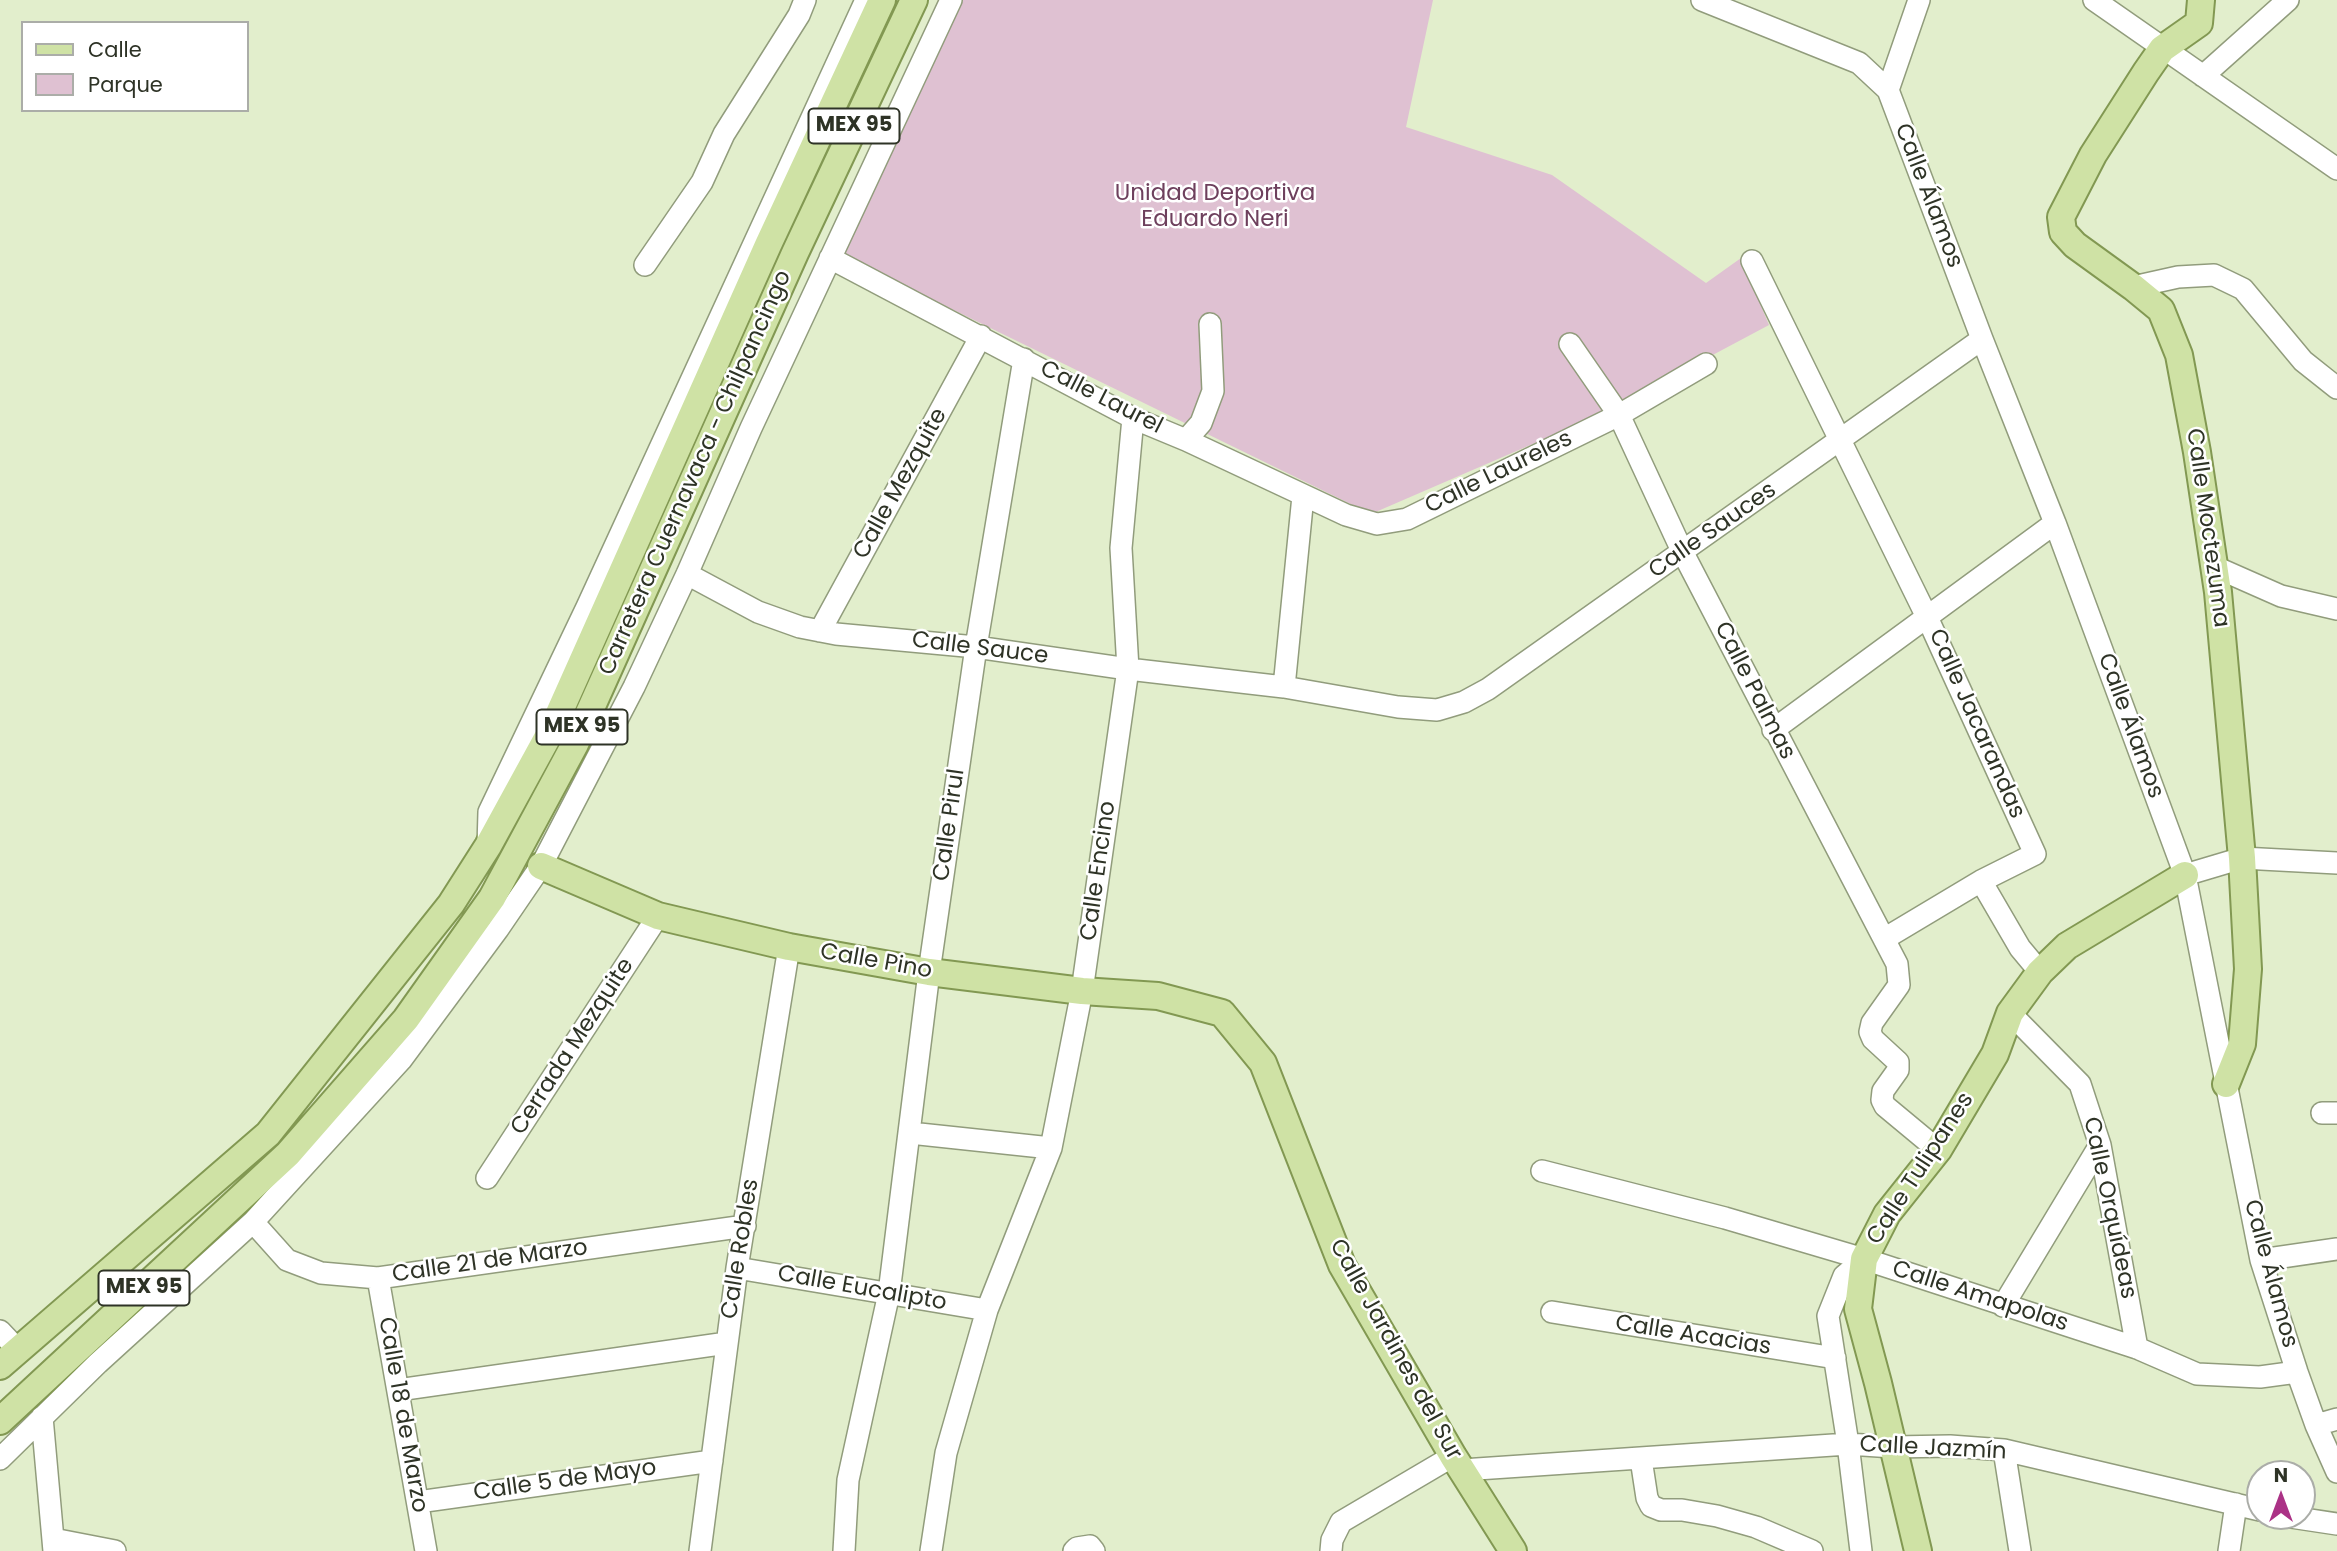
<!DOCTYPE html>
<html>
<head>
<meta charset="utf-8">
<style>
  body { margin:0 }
  #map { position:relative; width:2337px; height:1551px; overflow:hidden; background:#e2eecc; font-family:Poppins,sans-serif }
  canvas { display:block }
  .legend { position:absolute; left:21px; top:21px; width:228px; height:91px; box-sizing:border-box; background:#fff; border:2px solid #abada8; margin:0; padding:9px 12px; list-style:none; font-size:21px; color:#2e3326 }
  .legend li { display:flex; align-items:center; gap:14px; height:35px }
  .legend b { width:35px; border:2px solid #abada8 }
  .north { position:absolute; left:2246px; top:1460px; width:70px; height:70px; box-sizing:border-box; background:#fff; border:2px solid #abada8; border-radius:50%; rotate:0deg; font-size:19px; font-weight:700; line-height:28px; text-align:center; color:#2e3326 }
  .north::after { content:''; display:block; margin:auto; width:24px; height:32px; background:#ab3286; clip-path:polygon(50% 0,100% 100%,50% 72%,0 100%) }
</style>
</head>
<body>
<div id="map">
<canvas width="2337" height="1551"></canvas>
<ul class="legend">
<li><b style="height:9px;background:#cfe2a5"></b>Calle</li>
<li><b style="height:19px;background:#dfc1d2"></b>Parque</li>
</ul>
<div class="north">N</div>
</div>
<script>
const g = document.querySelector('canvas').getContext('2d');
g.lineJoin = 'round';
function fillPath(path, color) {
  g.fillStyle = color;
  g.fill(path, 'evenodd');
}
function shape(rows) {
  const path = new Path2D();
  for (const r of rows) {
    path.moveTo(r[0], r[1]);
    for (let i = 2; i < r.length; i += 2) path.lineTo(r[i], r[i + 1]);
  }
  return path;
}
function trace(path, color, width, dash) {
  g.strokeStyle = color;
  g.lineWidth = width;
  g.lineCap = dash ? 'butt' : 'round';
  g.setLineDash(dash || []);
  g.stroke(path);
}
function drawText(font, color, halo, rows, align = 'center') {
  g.font = font + ' Poppins,sans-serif';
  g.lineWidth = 5;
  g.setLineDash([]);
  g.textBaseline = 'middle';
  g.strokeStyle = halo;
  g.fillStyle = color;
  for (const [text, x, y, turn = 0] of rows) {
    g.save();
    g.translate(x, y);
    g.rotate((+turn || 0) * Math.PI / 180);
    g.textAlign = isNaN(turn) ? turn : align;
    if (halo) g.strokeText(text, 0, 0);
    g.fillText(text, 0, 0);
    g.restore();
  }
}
const green = shape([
  [938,0,1433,0,1406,127,1552,175,1706,283,1741,258,1769,325,1602,414,1371,514,841,255]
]);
const minor = shape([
  [1702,0,1859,63,1888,90],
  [1919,0,1888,90,1982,339,2055,523,2185,875,2261,1260,2297,1372,2316,1425,2337,1472],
  [2094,0,2337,169],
  [2203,76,2288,0],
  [830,258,1133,418,1186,440,1346,515,1377,524,1407,519,1619,415,1706,364],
  [1752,261,1927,617,2035,854,1981,881,1884,939],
  [645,265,702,182,724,134,799,15,805,0],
  [2133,287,2178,277,2214,275,2243,289,2303,361,2337,388],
  [1570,344,1619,415,1683,553,1897,964,1899,985,1872,1023,1870,1032,1873,1039,1898,1062,1898,1070,1883,1091,1882,1100,1885,1106,1938,1150],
  [1186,440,1201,423,1213,391,1210,324],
  [2213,566,2281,596,2337,609],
  [687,574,758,612,800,627,836,634,976,647,1128,669,1284,687,1398,707,1437,710,1464,702,1488,689,1982,339],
  [820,631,981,336],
  [1284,687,1303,496],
  [1773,730,2055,523],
  [488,846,489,812,587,607,866,0],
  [2185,875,2242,858,2337,863],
  [1981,881,2020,948,2040,972],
  [2010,1013,2080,1084,2100,1145,2137,1348],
  [2322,1113,2337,1113],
  [910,1133,1051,1148],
  [1542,1171,1725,1218,1864,1259,2137,1348,2197,1374,2260,1377,2297,1372],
  [487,1178,658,916],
  [253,1222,287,1260,321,1273,378,1278,745,1226],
  [2261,1260,2337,1249],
  [737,1268,987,1310],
  [378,1278,426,1551],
  [2003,1306,2100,1145],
  [1552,1312,1835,1358],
  [0,1331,17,1349],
  [398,1390,727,1343],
  [42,1417,54,1551],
  [2316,1425,2337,1419],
  [2004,1450,2020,1551],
  [0,1459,98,1363,253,1222,401,1060,498,929,541,866,634,687,687,574,751,428,951,0],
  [1641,1459,1647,1498,1651,1506,1661,1510,1682,1510,1717,1516,1756,1527,1812,1551],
  [1462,1470,1848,1444,1893,1447,1950,1446,2004,1450,2260,1510],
  [418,1502,712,1461],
  [2284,1516,2337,1524],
  [53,1539,115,1551],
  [700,1551,737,1268,789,947],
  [844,1551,848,1480,889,1293,929,972,976,647,1024,359],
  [931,1551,946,1453,987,1310,1051,1148,1082,991,1128,669,1121,548,1133,418],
  [1074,1551,1077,1548,1090,1546,1094,1551],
  [1331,1551,1332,1540,1341,1522,1453,1456],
  [1861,1551,1848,1444,1828,1316,1844,1276,1864,1259],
  [2229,1551,2236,1504]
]);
const major = shape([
  [2201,0,2199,23,2162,49,2146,72,2093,155,2061,217,2063,232,2075,245,2133,287,2161,310,2179,355,2197,452,2218,592,2242,858,2248,969,2242,1044,2226,1084],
  [541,866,658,916,789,947,929,972,1082,991,1158,996,1222,1013,1263,1063,1342,1265,1453,1456,1513,1551],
  [0,1366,268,1134,451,904,488,846,552,729,768,245,882,0],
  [0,1421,288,1154,406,1019,492,898,575,744,795,253,914,0],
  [1918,1551,1878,1383,1858,1309,1864,1259,1887,1214,1938,1150,1995,1054,2010,1013,2040,972,2067,946,2185,875]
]);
const shields = [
  [854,126,91],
  [582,727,91],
  [144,1288,91]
];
const shieldNames = [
  ["MEX 95",854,126],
  ["MEX 95",582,727],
  ["MEX 95",144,1288]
];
const parkNames = [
  ["Unidad Deportiva",1215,194],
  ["Eduardo Neri",1215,220]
];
const streetNames = [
  ["Calle Álamos",1928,196,69],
  ["Calle Laurel",1101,398,27],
  ["Carretera Cuernavaca - Chilpancingo",696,473,-66],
  ["Calle Laureles",1499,473,-26],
  ["Calle Mezquite",901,484,-61],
  ["Calle Moctezuma",2207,528,82],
  ["Calle Sauces",1713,531,-35],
  ["Calle Sauce",980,649,7],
  ["Calle Palmas",1754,691,63],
  ["Calle Jacarandas",1976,724,66],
  ["Calle Álamos",2130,726,70],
  ["Calle Pirul",950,825,-82],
  ["Calle Encino",1099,871,-82],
  ["Calle Pino",876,962,10],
  ["Cerrada Mezquite",573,1047,-57],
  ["Calle Tulipanes",1921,1169,-57],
  ["Calle Orquídeas",2109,1208,78],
  ["Calle Robles",741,1249,-81],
  ["Calle 21 de Marzo",490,1262,-8],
  ["Calle Álamos",2270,1274,75],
  ["Calle Eucalipto",862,1289,10],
  ["Calle Amapolas",1980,1297,18],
  ["Calle Acacias",1693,1336,9],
  ["Calle Jardines del Sur",1395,1350,61],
  ["Calle 18 de Marzo",402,1415,80],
  ["Calle Jazmín",1933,1449,3],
  ["Calle 5 de Mayo",565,1481,-8]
];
fillPath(green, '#dfc1d2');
trace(minor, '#919c7c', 24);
trace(major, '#829852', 30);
trace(minor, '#fff', 21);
trace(major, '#cfe2a5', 26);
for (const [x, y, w] of shields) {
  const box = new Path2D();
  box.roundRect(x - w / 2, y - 17.5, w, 35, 5);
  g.fillStyle = '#fff';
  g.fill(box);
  trace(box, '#2e3326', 2);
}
drawText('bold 21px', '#2e3326', null, shieldNames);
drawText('23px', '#6e405d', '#fff', parkNames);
drawText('23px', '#2e3326', '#fff', streetNames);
</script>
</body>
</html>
